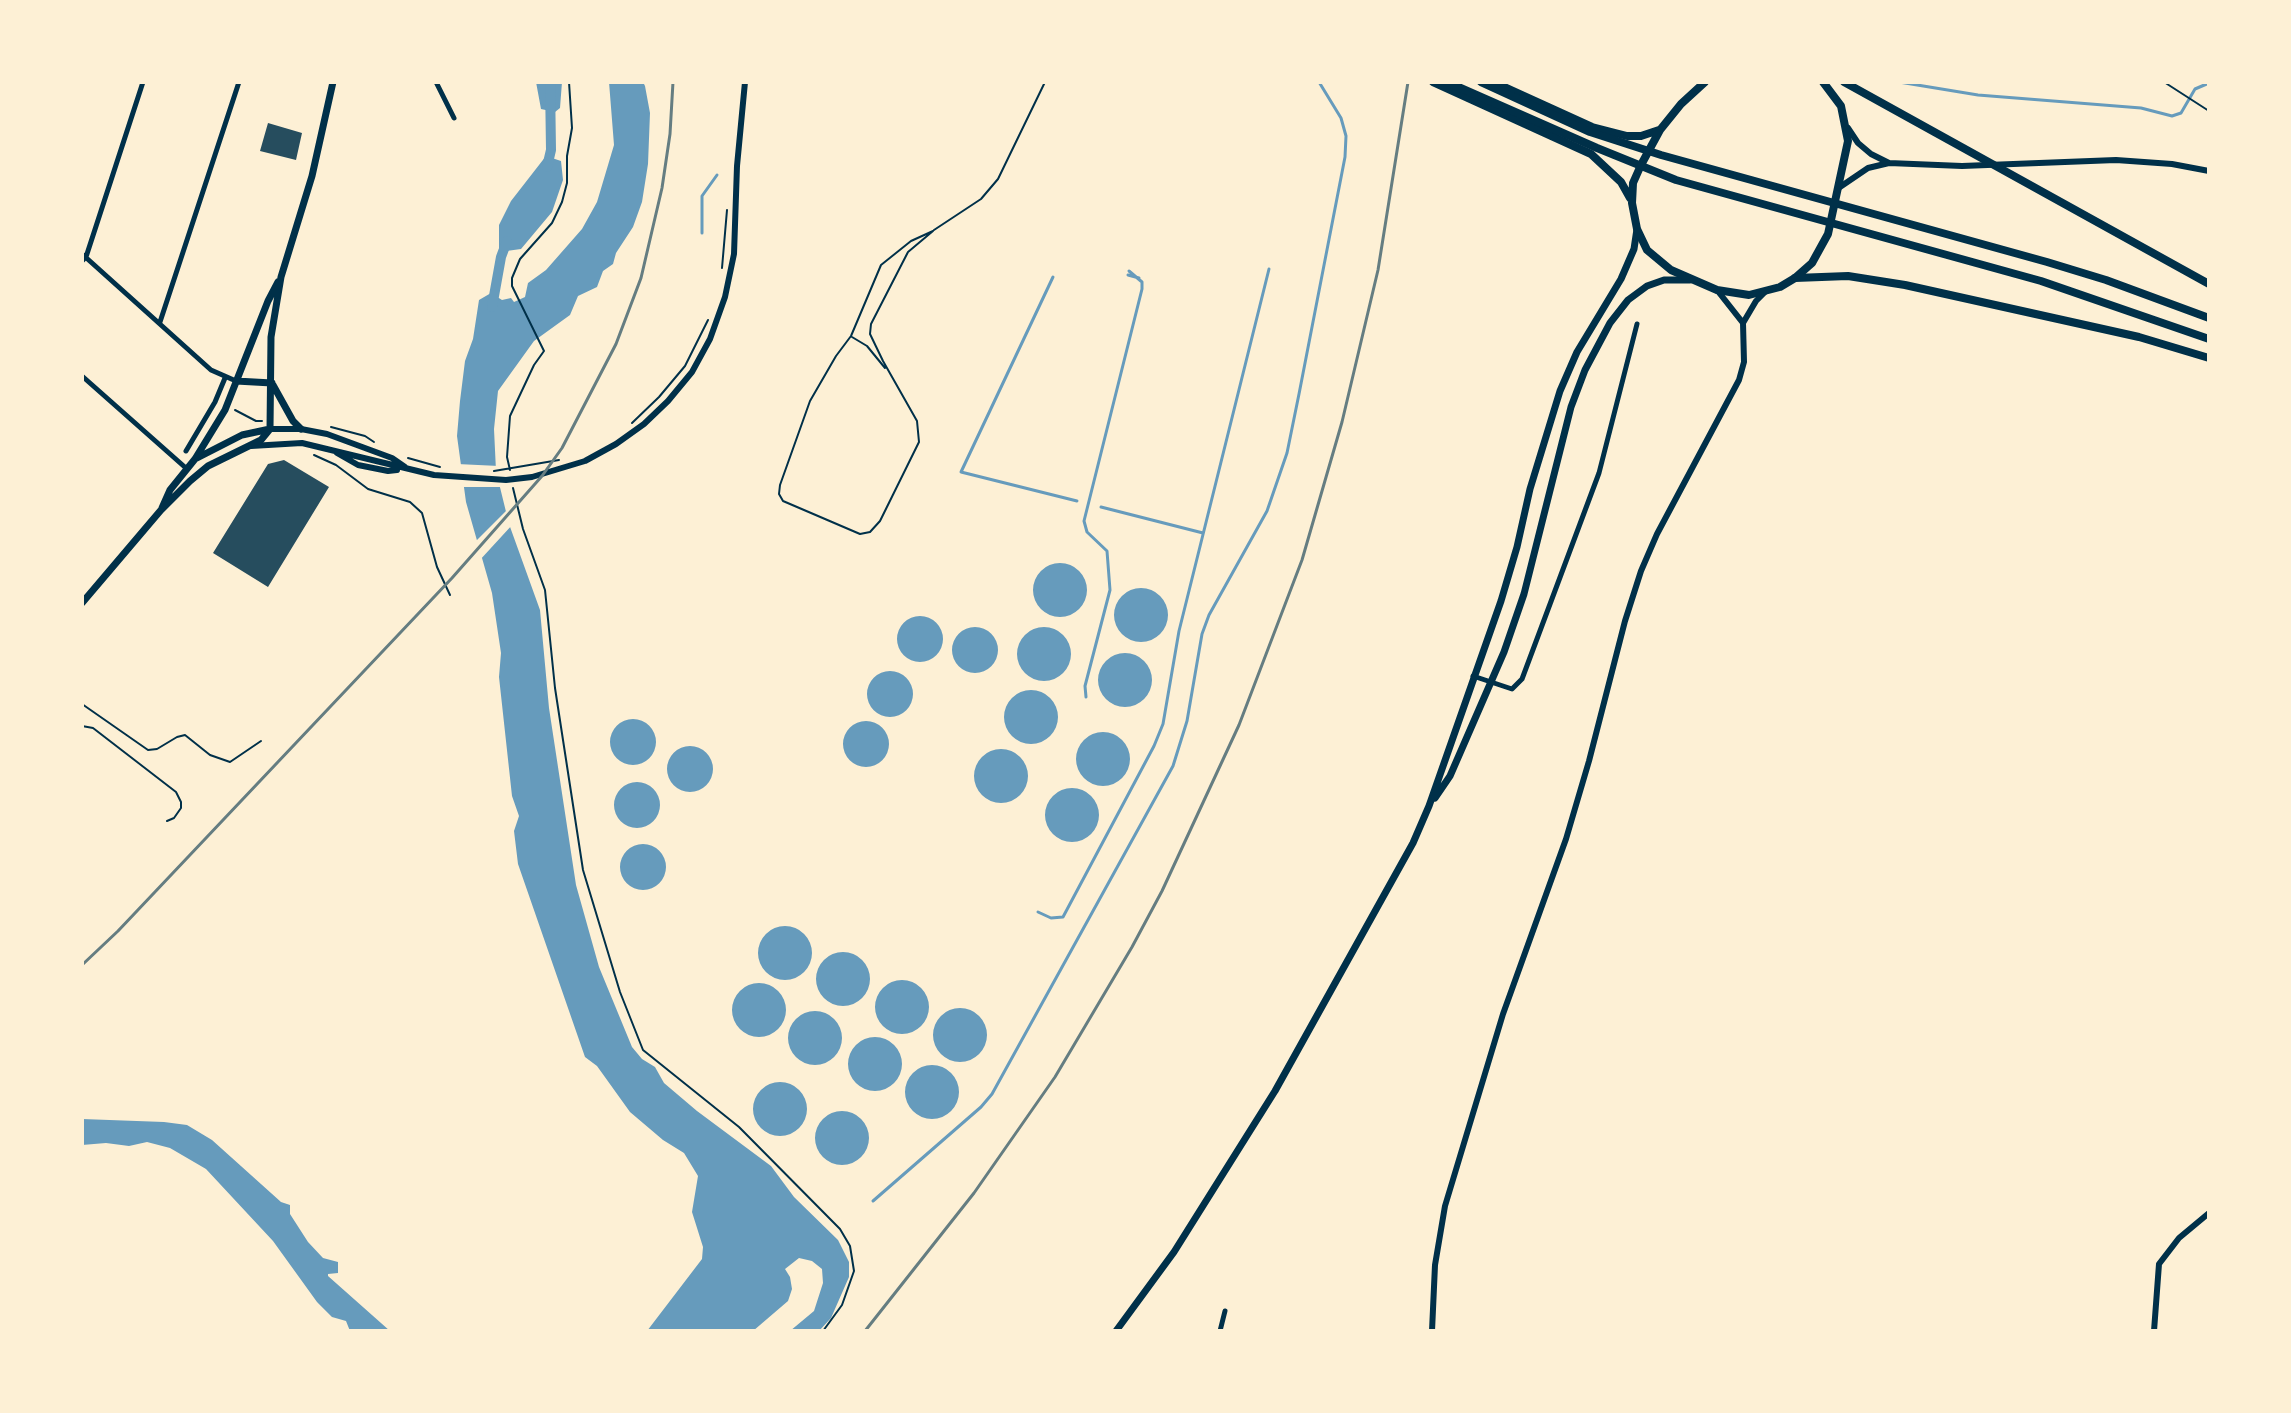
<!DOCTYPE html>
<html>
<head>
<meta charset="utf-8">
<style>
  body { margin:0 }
  #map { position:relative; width:2291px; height:1413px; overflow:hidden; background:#fdf0d5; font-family:"Open Sans",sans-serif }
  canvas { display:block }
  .frame { position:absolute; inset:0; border:84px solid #fdf0d5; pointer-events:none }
</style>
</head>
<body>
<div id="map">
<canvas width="2291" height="1413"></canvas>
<div class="frame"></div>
</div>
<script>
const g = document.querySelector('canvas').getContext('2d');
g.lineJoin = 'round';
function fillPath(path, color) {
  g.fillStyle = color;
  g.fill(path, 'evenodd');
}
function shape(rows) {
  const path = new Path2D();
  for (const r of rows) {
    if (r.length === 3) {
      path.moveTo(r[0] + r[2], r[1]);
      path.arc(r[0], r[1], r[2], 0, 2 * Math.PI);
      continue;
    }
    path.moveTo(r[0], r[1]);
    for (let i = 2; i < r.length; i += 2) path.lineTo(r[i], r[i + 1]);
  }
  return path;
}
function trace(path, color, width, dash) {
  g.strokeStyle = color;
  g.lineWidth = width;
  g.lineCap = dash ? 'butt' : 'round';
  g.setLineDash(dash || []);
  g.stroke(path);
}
const water = shape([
  [536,82,562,82,560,108,555,112,541,109],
  [609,82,643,82,645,86,650,113,648,164,642,202,633,227,616,253,613,264,603,271,597,287,578,296,570,315,534,341,498,391,494,429,496,471,509,524,540,610,549,708,576,885,599,967,632,1047,642,1059,655,1067,664,1083,697,1111,771,1166,794,1197,838,1240,849,1262,849,1277,831,1318,819,1331,790,1331,814,1311,823,1283,822,1269,812,1261,799,1258,785,1269,790,1277,792,1289,788,1301,753,1331,647,1331,702,1259,703,1247,692,1212,698,1176,684,1153,663,1140,630,1112,597,1066,585,1057,518,864,514,831,519,816,512,796,499,677,501,653,492,593,466,502,457,436,460,401,465,361,473,339,479,300,491,293,502,300,511,298,514,302,525,297,528,283,546,270,582,229,597,202,614,145],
  [546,156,561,161,563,180,552,212,521,249,499,252,499,225,511,201],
  [1060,590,27],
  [1141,615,27],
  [920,639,23],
  [975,650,23],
  [1044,654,27],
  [1125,680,27],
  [890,694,23],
  [1031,717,27],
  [633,742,23],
  [866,744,23],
  [1103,759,27],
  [690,769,23],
  [1001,776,27],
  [637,805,23],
  [1072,815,27],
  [643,867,23],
  [785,953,27],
  [843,979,27],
  [902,1007,27],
  [759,1010,27],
  [960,1035,27],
  [815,1038,27],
  [875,1064,27],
  [932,1092,27],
  [780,1109,27],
  [842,1138,27],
  [82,1119,164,1122,187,1125,212,1140,281,1202,290,1205,290,1214,308,1242,323,1258,338,1262,338,1273,328,1274,328,1276,390,1331,350,1331,346,1321,332,1317,317,1302,273,1241,206,1169,170,1148,147,1142,129,1146,106,1143,82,1145]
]);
const pier = shape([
  [457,464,499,466,504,487,460,487],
  [509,508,513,524,479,561,474,543]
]);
const stream = shape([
  [1899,82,1978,95,2141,108,2172,116,2181,113,2195,89,2209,83],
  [702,233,702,196,717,175],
  [1128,275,1139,278],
  [1053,277,961,472,1077,501],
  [1101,507,1203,533],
  [1086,697,1085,686,1110,590,1107,551,1087,532,1084,521,1142,289,1142,282,1129,271],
  [1038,912,1051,918,1063,917,1154,746,1163,724,1179,631,1269,269],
  [873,1201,981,1107,992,1094,1173,766,1187,721,1202,634,1209,615,1267,511,1287,453,1299,394,1345,157,1346,136,1341,118,1319,82]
]);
const canal = shape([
  [547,167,551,150,550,82],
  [492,307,501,257,507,241]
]);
const building = shape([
  [268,123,302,133,296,160,260,151],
  [284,460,329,487,268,587,213,553,268,464]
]);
const path = shape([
  [2164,82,2209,111],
  [722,268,727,210],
  [235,410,256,421,262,421],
  [632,423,659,397,685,366,708,320],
  [331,427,365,436,374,442],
  [314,455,336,465,368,489,410,502,422,513,437,567,450,595],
  [408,458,440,467],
  [510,470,507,457,510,416,534,365,544,351,512,286,512,278,520,259,552,223,562,202,567,183,567,156,572,128,569,82],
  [494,471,559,460],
  [513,488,523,529,545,590,555,688,583,870,620,992,643,1050,739,1127,840,1229,850,1246,854,1271,842,1305,823,1331]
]);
const service = shape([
  [934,230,981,199,998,179,1045,82],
  [933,231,908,252,871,324,870,334,883,361,917,421,919,442,880,521,870,532,860,534,783,501,779,494,780,485,810,401,836,356,851,336,881,265,911,241,933,231],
  [852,337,867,346,885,368],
  [82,704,148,750,157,749,177,737,185,735,210,755,230,762,261,741],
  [82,726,93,728,176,792,181,802,181,808,174,818,167,821]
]);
const minor = shape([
  [436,82,454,118],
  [82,254,211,370,236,381],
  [82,261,86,257,143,82],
  [160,322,239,82],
  [82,376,187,469],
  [186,451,215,402,225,378],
  [1473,676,1512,689,1522,679,1599,473,1637,324],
  [1220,1331,1225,1311]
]);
const tertiary = shape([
  [1848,128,1858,143,1871,154,1889,163],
  [1840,187,1868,168,1889,163,1962,166,2116,160,2172,164,2209,171],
  [1717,290,1743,323],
  [270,429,301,429,327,434,392,458,405,467],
  [251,446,302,443,434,475,506,480,532,477,585,461,616,444,644,424,668,401,692,372,710,339,725,297,734,254,737,166,745,82],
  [337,453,358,465,388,471,397,470],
  [1432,1331,1435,1265,1445,1206,1503,1014,1566,839,1589,761,1625,621,1641,571,1657,534,1739,380,1744,362,1743,323,1756,301,1764,293],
  [2154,1331,2159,1264,2179,1238,2209,1213]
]);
const primary = shape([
  [236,381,272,383],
  [273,385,293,421,301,429],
  [197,458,242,435,270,429],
  [162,508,170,490,195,459,225,410,268,301,278,282],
  [82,603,161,510,190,481,208,466,261,440,270,429,271,337,281,277,312,176,333,82],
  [1435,798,1450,776,1504,652,1524,594,1571,407,1585,370,1610,323,1628,300,1647,286,1664,280,1690,280],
  [1116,1331,1174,1252,1275,1091,1413,843,1429,806,1501,601,1517,547,1530,489,1560,391,1577,352,1621,279,1634,249,1637,229]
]);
const trunk = shape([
  [1433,82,1591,154,1621,182,1630,198],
  [1493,82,1592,127,1627,136,1641,136,1659,130],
  [1705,82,1681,104,1660,130,1641,165,1633,183,1632,203,1637,229,1647,250,1671,270,1717,290,1749,295,1780,287,1795,278,1812,263,1828,234,1848,141,1841,106,1823,82]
]);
const motorway = shape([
  [1447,82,1597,148,1676,180,2041,281,2209,339],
  [1481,82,1590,132,1661,155,2047,262,2106,280,2209,318],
  [1844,82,2209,284],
  [1795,278,1848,276,1905,285,2139,337,2209,358]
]);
const rail = shape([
  [82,965,118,931,452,578,542,476,562,448,616,344,641,278,662,188,670,134,673,82],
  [865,1331,974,1193,1055,1077,1132,947,1162,891,1239,725,1302,560,1342,422,1378,270,1408,82]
]);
fillPath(water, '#669bbc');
fillPath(pier, '#fdf0d5');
trace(stream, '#669bbc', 3);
trace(canal, '#669bbc', 10);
fillPath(building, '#264d5e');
trace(path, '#003049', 2);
trace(service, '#003049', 2);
trace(minor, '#003049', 5);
trace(tertiary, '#003049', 6);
trace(primary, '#003049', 7);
trace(trunk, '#003049', 8);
trace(motorway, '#003049', 8);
trace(rail, '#657d81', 3);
</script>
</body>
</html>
